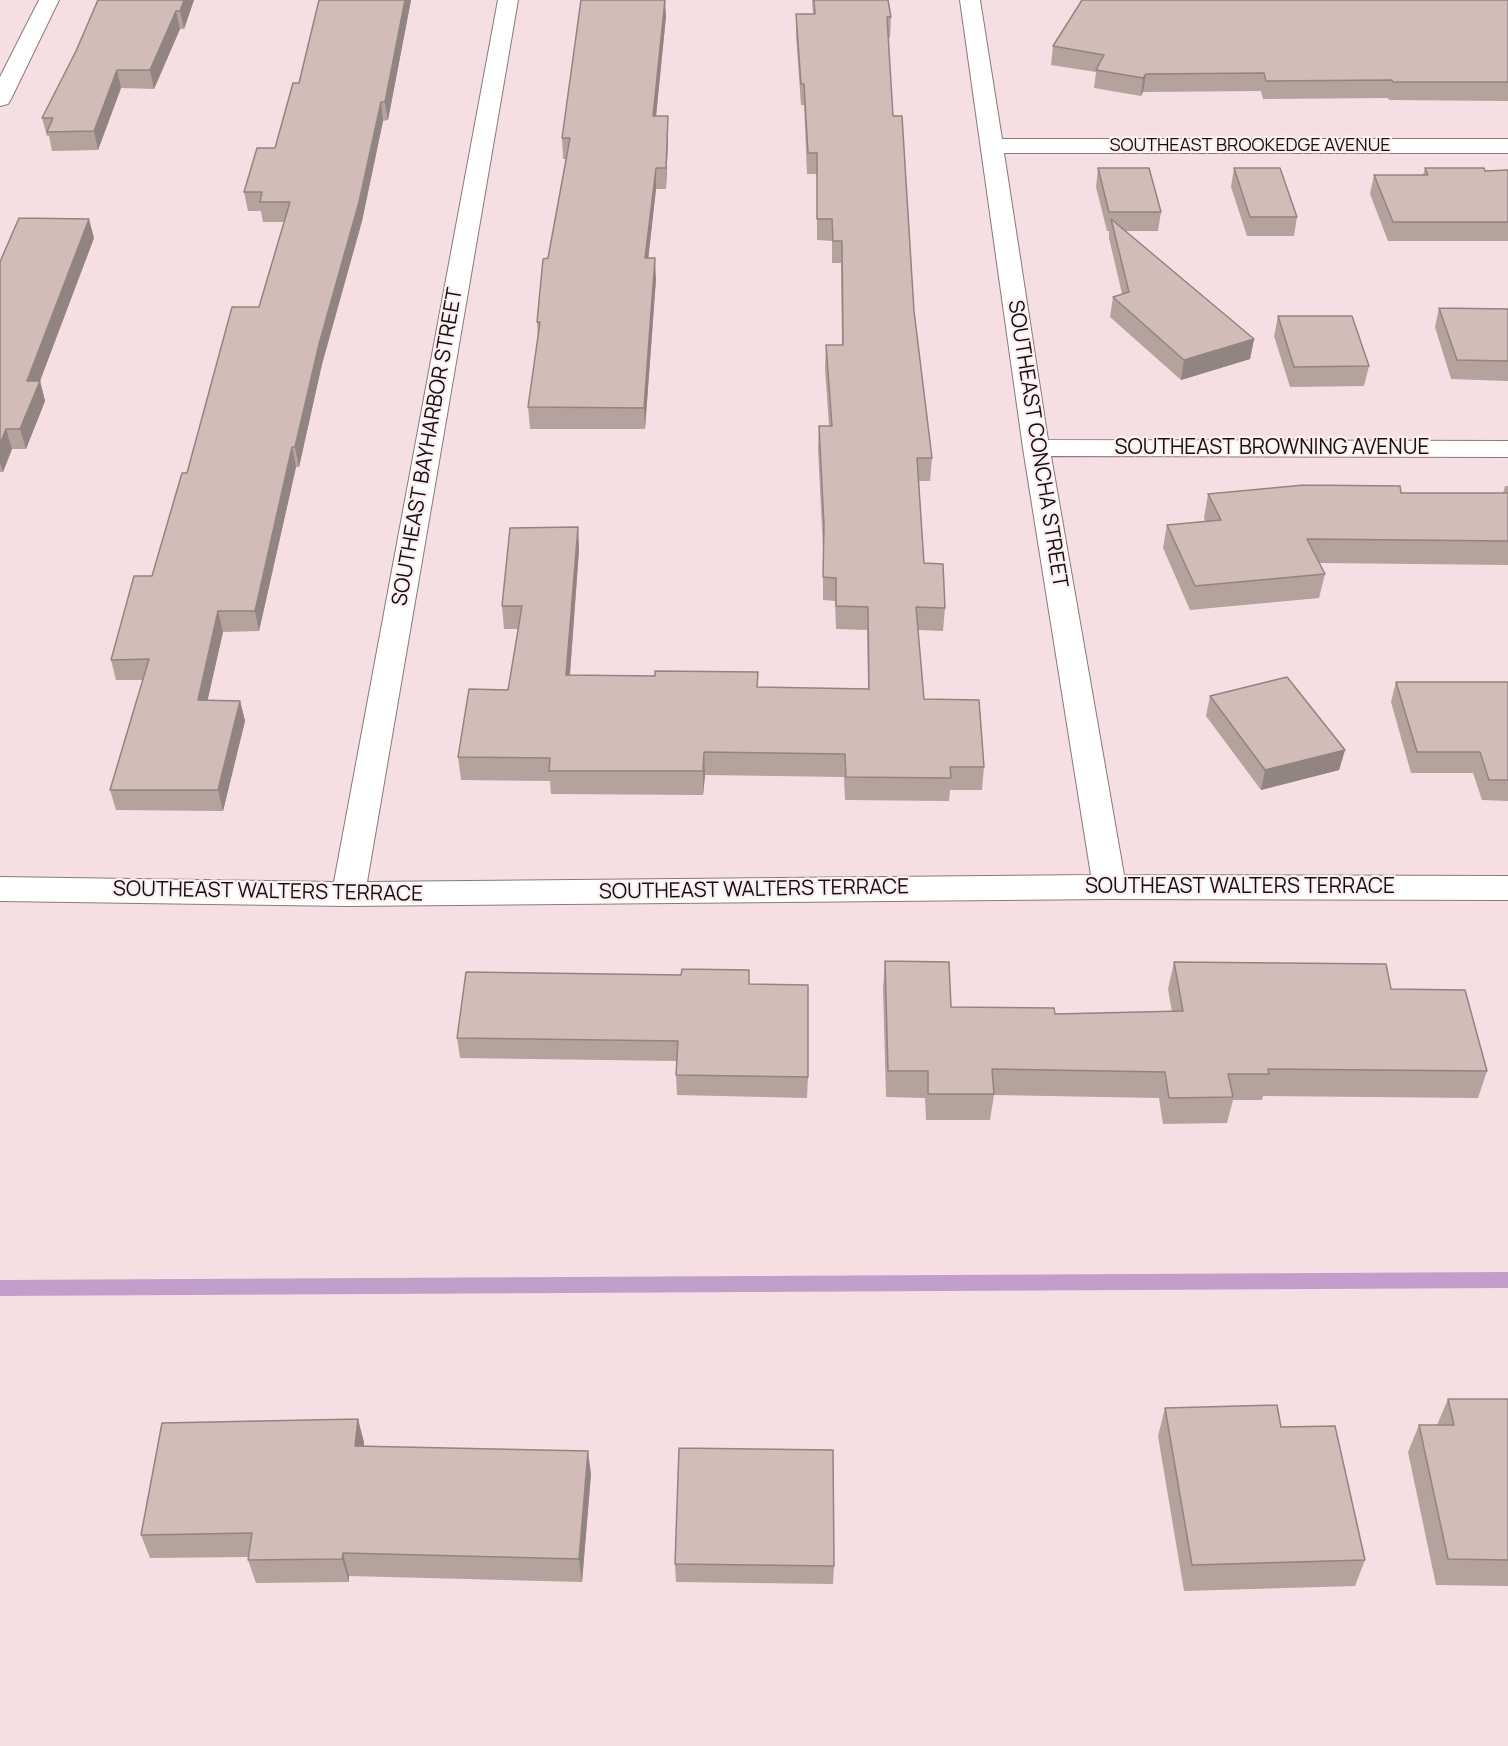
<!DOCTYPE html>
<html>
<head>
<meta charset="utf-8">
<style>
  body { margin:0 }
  canvas { display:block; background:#f6dfe2 }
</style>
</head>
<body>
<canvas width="1508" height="1746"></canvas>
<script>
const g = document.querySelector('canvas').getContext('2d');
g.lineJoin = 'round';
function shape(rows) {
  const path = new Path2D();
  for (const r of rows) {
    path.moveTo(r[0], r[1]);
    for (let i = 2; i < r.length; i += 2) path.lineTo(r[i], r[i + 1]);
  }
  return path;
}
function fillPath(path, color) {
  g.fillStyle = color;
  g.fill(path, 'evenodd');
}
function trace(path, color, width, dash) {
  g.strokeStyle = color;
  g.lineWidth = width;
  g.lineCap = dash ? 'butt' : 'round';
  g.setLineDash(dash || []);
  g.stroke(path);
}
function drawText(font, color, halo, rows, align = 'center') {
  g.font = font + ' Manrope,sans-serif';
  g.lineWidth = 4.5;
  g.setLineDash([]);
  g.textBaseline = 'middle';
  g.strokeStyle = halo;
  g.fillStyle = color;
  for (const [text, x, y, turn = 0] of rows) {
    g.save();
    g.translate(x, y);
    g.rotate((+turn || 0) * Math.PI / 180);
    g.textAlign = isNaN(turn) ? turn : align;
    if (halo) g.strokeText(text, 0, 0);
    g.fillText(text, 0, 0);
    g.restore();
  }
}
const stream = shape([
  [1508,1272,1508,1288,0,1296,0,1280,1508,1272]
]);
const street = shape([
  [498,0,518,0,367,882,1091,875,1023,448,960,0,980,0,1002,139,1508,139,1508,153,1004,153,1048,440,1508,441,1508,457,1051,456,1124,875,1508,876,1508,900,1109,899,348,906,0,901,0,877,334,882,498,0]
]);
const secondary = shape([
  [39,0,59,0,11,99,8,104,0,106,0,77,39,0]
]);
const wall = shape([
  [98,0,194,0,184,29,180,29,154,89,121,88,98,150,52,151,49,136,47,136,42,118,76,51],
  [411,0,388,120,383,121,362,221,322,364,299,467,296,467,259,631,223,632,207,700,240,701,245,721,223,811,116,810,110,790,143,680,116,680,111,660,152,576,187,473,259,307,285,222,263,222,261,211,248,211,244,192,275,148,299,83],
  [812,0,888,0,891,17,890,38,888,38,893,116,914,311,932,458,930,481,919,481,924,563,945,608,943,631,918,630,924,699,984,767,982,790,950,790,949,801,845,800,844,777,705,775,703,795,551,794,550,781,461,780,458,757,508,690,518,629,504,629,502,606,578,527,579,550,570,675,758,688,868,689,867,630,836,629,835,601,823,600,823,548,818,449,819,426,829,426,825,368,826,345,842,345,841,263,832,263,832,241,817,240,817,174,807,174,804,105,801,105,796,35,796,14,813,14],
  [1508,0,1508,101,1389,100,1388,98,1263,99,1261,91,1143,92,1141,96,1094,88,1096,72,1051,65,1053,46],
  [666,16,656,116,668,137,666,189,656,189,648,258,656,279,645,429,530,429,528,407,538,338,537,322,566,159,563,159,562,138],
  [1098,168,1161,212,1158,231,1126,231,1254,339,1250,359,1181,380,1110,317,1113,297,1122,294,1109,238,1109,231,1107,231,1096,187],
  [1234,168,1297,217,1294,236,1247,236,1231,187],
  [1425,168,1485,171,1508,170,1508,241,1388,241,1370,194,1374,175,1423,175],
  [94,238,40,381,45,401,26,449,12,449,3,472,0,472,0,262],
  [1439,308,1508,309,1508,381,1451,379,1435,327],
  [1278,316,1369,366,1364,386,1290,387,1274,336],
  [1505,486,1508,486,1508,565,1319,563,1325,574,1319,598,1190,610,1163,548,1167,525,1205,521,1204,518,1208,494,1401,493,1503,493],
  [1396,682,1508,682,1508,801,1482,800,1473,773,1411,773,1391,702],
  [1210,696,1345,750,1339,770,1261,790,1206,716],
  [885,961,951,1007,1055,1014,1172,1012,1168,989,1174,962,1391,989,1487,1071,1478,1098,1263,1096,1262,1100,1233,1100,1227,1123,1163,1124,1159,1098,994,1095,990,1120,926,1120,925,1098,886,1097,883,988],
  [749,984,808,1077,807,1098,677,1095,676,1075,677,1061,460,1058,457,1038],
  [1448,1399,1508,1399,1508,1586,1436,1585,1408,1452,1419,1425,1437,1425],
  [1165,1408,1281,1427,1365,1560,1355,1586,1184,1591,1158,1436],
  [364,1442,364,1446,591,1474,582,1582,349,1576,349,1582,256,1583,248,1560,248,1557,150,1558,141,1535],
  [675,1564,834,1566,833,1584,676,1582]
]);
const shadedWall = shape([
  [184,0,194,0,184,29,180,11],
  [405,0,411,0,388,120,385,102],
  [665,0,666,16,654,137,653,116],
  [176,11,180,29,154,89,150,70],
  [117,70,121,88,98,150,94,131],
  [1146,74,1143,92,1141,96,1143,78],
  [381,102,383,121,362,221,322,364,299,467,295,447,319,344],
  [668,116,668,137,666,189,666,168],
  [656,168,656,189,646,279,645,258],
  [89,219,94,238,35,394,40,381,45,401,26,449,20,429,27,381],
  [655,258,656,279,645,429,644,408],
  [1254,339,1250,359,1181,380,1184,360],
  [6,429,12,449,3,472,0,463,0,444],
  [292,447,296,467,259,631,255,611],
  [578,527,579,550,568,698,566,675],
  [218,611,223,632,203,721,198,700],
  [240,701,245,721,223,811,218,790],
  [1345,750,1339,770,1261,790,1265,770],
  [704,752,705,775,703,795,703,771],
  [358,1419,364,1442,361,1470,355,1446],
  [588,1451,591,1474,582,1582,579,1559],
  [343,1553,349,1576,349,1582,342,1559]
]);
const building = shape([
  [98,0,184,0,180,11,176,11,150,70,117,70,94,131,47,132,53,118,42,118,76,51,98,0],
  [319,0,405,0,385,102,381,102,359,202,319,344,295,447,292,447,255,611,218,611,198,700,240,701,218,790,110,790,149,659,111,660,134,576,152,576,182,473,187,473,232,307,259,307,290,202,260,202,262,192,244,192,257,148,275,148,293,83,299,83,319,0],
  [581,0,665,0,653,116,668,116,666,168,656,168,645,258,655,258,644,408,528,407,540,322,537,322,543,259,548,258,570,138,562,138,581,0],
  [814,0,888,0,891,17,887,17,893,116,902,116,914,311,932,458,917,458,924,563,943,564,945,608,916,607,924,699,979,700,984,767,950,767,951,778,846,777,845,754,704,752,703,771,549,771,550,758,458,757,469,689,508,690,522,606,502,606,510,528,578,527,566,675,655,676,655,671,758,672,757,687,869,689,868,607,836,606,836,578,823,577,824,525,819,426,832,426,826,345,843,345,842,241,833,241,832,219,817,219,817,153,808,153,804,84,801,84,796,14,815,14,814,0],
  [1082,0,1508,0,1508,82,1393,82,1392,80,1266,81,1264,73,1146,74,1143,78,1096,70,1104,55,1053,46,1082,0],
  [1098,168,1149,168,1161,212,1109,212,1098,168],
  [1234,168,1280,168,1297,217,1250,217,1234,168],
  [1425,168,1484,168,1485,171,1508,170,1508,222,1393,222,1374,175,1428,175,1425,168],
  [19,218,89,219,27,381,40,381,20,429,6,429,0,444,0,262,19,218],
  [1111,219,1254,339,1184,360,1113,297,1129,292,1111,219],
  [1439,308,1508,309,1508,361,1457,360,1439,308],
  [1278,316,1352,316,1369,366,1294,367,1278,316],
  [1304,485,1400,486,1401,493,1508,493,1508,541,1307,539,1325,574,1195,586,1167,525,1221,520,1208,494,1304,485],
  [1287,677,1345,750,1265,770,1210,696,1287,677],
  [1396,682,1508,682,1508,780,1489,780,1480,752,1417,752,1396,682],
  [885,961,949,962,951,1007,1054,1008,1055,1014,1183,1011,1174,962,1386,964,1391,989,1465,990,1487,1071,1268,1069,1269,1074,1228,1074,1233,1097,1169,1098,1165,1072,992,1069,994,1094,928,1094,928,1071,888,1071,885,961],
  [682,969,749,970,749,984,808,985,808,1077,676,1075,678,1041,457,1038,466,972,681,975,682,969],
  [1448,1399,1508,1399,1508,1560,1448,1559,1419,1425,1454,1425,1448,1399],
  [1277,1405,1281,1427,1335,1426,1365,1560,1192,1565,1165,1408,1277,1405],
  [358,1419,355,1446,588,1451,579,1559,343,1553,342,1559,248,1560,252,1533,141,1535,162,1423,358,1419],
  [679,1448,833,1450,834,1566,675,1564,679,1448]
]);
const farStreetnames = [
  ["SOUTHEAST BROOKEDGE AVENUE",1250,146]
];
const streetNames = [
  ["SOUTHEAST CONCHA STREET",1037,444,81],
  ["SOUTHEAST BAYHARBOR STREET",428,447,-80],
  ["SOUTHEAST BROWNING AVENUE",1272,448],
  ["SOUTHEAST WALTERS TERRACE",1240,887],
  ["SOUTHEAST WALTERS TERRACE",754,890,-1],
  ["SOUTHEAST WALTERS TERRACE",268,892,1]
];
fillPath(stream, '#c29fcb');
trace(street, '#8c787b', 2);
trace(secondary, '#8c787b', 2);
fillPath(street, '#fff');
fillPath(secondary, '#fff');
fillPath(wall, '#b4a29d');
fillPath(shadedWall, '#928480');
fillPath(building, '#d1bcb7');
trace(building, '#928480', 1.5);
drawText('18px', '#150d0e', '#fdeff1', farStreetnames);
drawText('21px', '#150d0e', '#fdeff1', streetNames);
</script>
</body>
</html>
